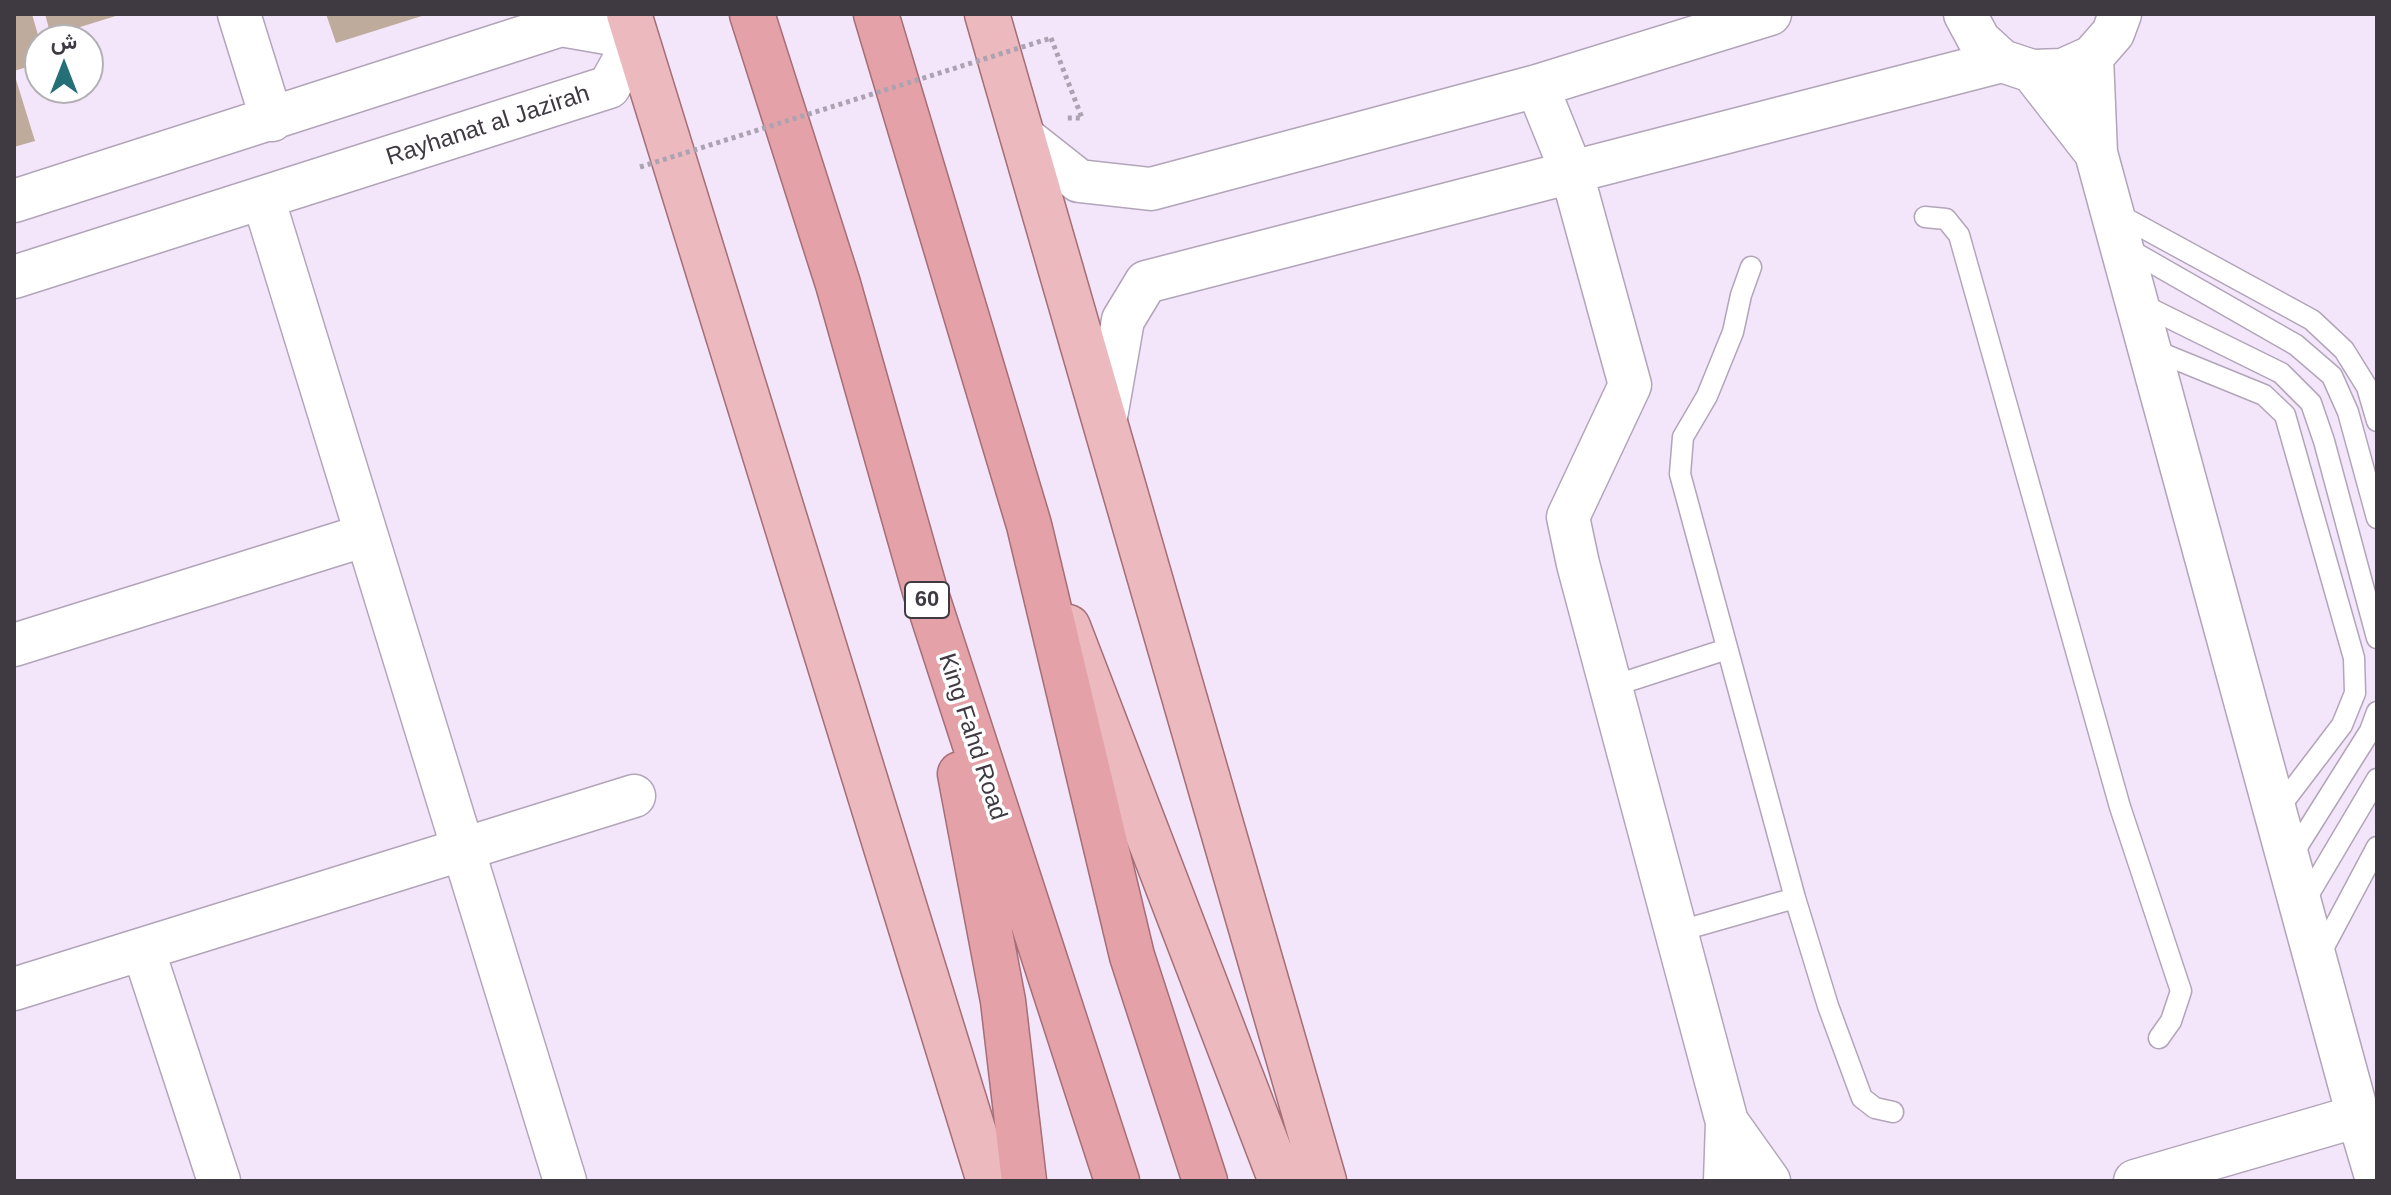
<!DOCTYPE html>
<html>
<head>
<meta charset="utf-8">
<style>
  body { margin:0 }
  #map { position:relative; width:2391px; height:1195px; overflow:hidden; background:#f3e6fb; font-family:Arial,Vazirmatn,sans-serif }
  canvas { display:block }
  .frame { position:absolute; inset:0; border:16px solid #3f3a42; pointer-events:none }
  .north { position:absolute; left:24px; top:24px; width:80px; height:80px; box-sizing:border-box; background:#fff; border:2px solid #b2b0b3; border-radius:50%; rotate:0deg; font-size:22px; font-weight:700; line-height:32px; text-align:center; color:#3f3a42 }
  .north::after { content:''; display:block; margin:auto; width:28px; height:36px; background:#256f77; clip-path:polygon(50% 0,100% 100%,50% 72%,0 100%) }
</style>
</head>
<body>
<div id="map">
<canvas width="2391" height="1195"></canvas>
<div class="frame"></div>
<div class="north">ش</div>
</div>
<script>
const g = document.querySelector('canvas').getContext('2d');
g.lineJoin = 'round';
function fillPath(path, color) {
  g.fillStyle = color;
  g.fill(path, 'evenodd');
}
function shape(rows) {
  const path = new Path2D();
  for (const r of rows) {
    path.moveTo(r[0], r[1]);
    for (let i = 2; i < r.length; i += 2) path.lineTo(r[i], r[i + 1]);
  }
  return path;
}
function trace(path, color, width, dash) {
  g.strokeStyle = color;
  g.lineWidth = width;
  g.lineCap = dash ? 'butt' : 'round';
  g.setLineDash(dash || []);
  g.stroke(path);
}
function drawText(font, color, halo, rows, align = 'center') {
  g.font = font + ' Arial,sans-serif';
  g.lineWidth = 7;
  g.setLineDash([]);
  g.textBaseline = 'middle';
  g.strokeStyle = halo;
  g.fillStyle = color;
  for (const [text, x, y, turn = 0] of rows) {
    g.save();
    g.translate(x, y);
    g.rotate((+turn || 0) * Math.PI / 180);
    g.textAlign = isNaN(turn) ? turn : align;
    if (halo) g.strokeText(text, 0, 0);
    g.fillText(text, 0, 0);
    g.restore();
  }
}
const building = shape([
  [14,14,32,14,40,42,40,63,14,71],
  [45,14,119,14,119,15,51,36],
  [326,14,425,14,425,15,336,43],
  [14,73,35,141,14,147]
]);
const path = shape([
  [1051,38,1082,118,1066,118]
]);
const service = shape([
  [2114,212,2312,320,2344,350,2367,387,2377,421],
  [1925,217,1946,219,1959,235,2120,807,2181,991,2171,1021,2159,1038],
  [2123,246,2296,345,2332,376,2348,412,2377,518],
  [1751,267,1741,295,1733,332,1707,396,1683,437,1680,474,1795,898,1828,1006,1862,1098,1875,1108,1893,1112],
  [2139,303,2281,373,2311,403,2324,441,2377,638],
  [2151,349,2264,395,2285,415,2354,658,2355,693,2342,725,2275,813],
  [1610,687,1727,649],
  [2290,858,2370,731,2377,712],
  [2303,904,2377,779],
  [1676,932,1795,898],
  [2318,958,2377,847]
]);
const minor = shape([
  [239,14,272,120],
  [1965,14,1979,40,2002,61,2032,71,2063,70,2092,57,2113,33,2120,14],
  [2032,71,2096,153,2092,57],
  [1537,86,1571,170,1630,385,1568,517,1578,564,1727,1122],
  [1022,136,1079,181,1151,189,1537,86,1770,14],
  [2096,153,2358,1116,2377,1180],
  [263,198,565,1181],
  [14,201,561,25,636,38,609,87,14,277],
  [1105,423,1123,320,1146,282,2002,61],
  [14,645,366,535],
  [143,949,219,1181],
  [14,989,634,796],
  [1725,1181,1727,1122,1769,1181],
  [2135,1181,2358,1116]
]);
const primary = shape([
  [629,14,989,1181],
  [987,14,1324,1181],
  [1068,627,1281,1181]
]);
const trunk = shape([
  [752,14,838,284,925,591,1117,1181],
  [876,14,1029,525,1132,956,1205,1181],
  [960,774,1003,1001,1024,1181]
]);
const pathBridge = shape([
  [640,167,1051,38]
]);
const shields = [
  [927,600,44]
];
const shieldNames = [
  ["60",927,600]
];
const streetNames = [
  ["Rayhanat al Jazirah",488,126,-18],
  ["King Fahd Road",972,737,72]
];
fillPath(building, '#bfab9c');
trace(service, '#b2a5b9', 23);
trace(minor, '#b2a5b9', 45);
trace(primary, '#a66e76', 47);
trace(trunk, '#a66e76', 47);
trace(path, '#aca2b2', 5, [4, 4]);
trace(service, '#fff', 20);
trace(minor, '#fff', 42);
trace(primary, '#ebb9be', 44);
trace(trunk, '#e4a2a8', 44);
trace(pathBridge, '#aca2b2', 5, [4, 4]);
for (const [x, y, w] of shields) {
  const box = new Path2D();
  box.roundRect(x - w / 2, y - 18, w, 36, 6);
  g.fillStyle = '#fff';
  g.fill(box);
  trace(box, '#3f3a42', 2);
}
drawText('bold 22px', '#3f3a42', null, shieldNames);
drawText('24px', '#3f3a42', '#fff', streetNames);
</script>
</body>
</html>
